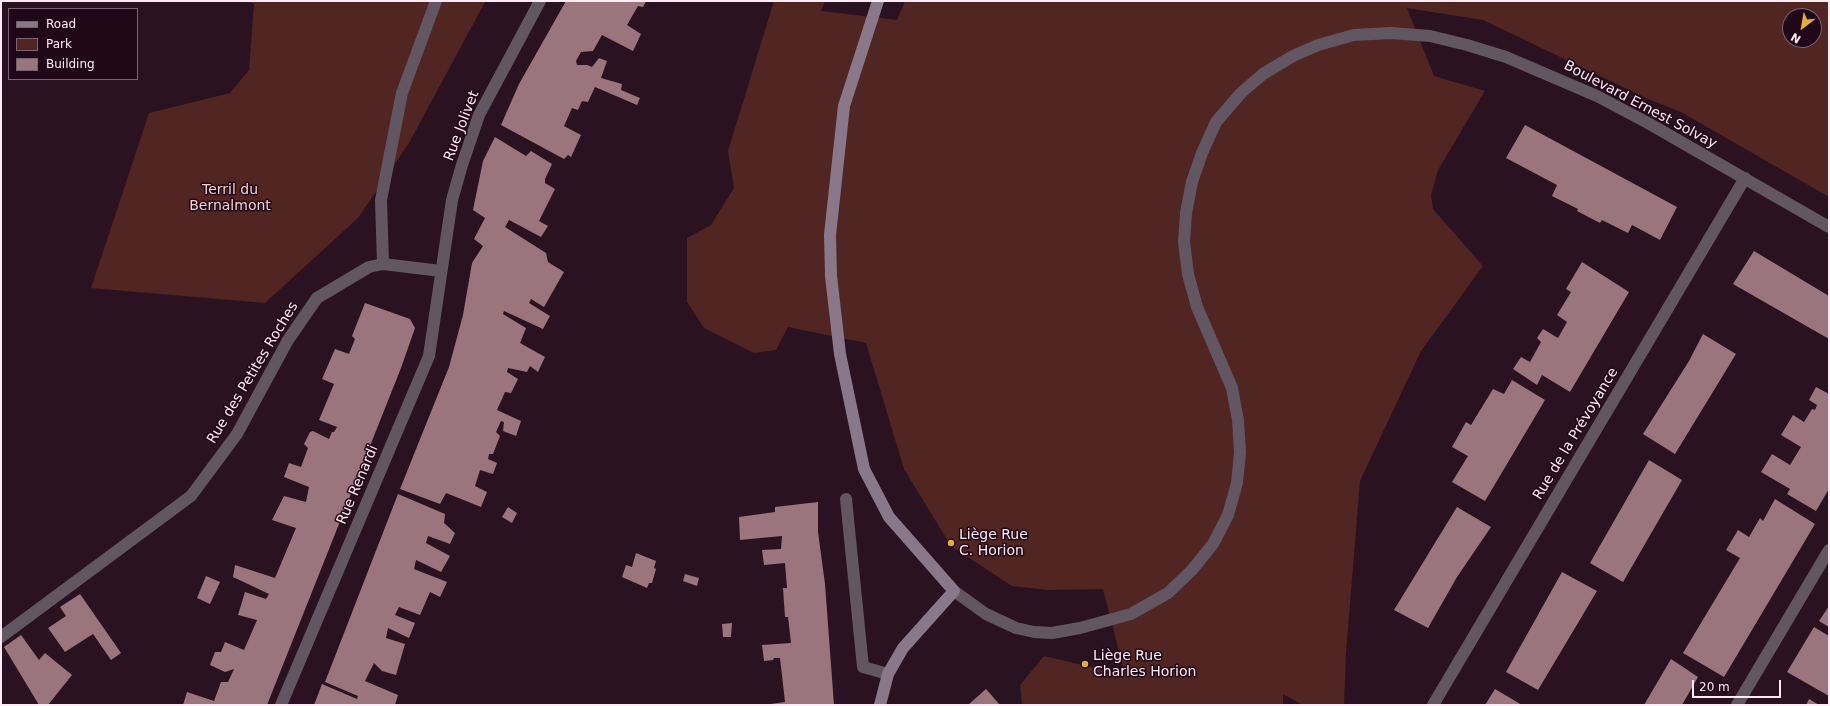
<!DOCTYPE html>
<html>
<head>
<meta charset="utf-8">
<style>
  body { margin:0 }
  #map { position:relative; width:1830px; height:706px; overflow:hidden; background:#2b1221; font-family:"DejaVu Sans",sans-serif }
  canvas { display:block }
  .frame { position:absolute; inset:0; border:2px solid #ffecf6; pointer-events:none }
  .legend { position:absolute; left:8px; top:8px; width:130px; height:72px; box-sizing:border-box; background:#210818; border:1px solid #7a6371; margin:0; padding:5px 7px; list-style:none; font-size:12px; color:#ffecf6 }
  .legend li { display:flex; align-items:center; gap:8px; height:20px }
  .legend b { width:20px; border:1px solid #7a6371 }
  .north { position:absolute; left:1782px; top:8px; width:40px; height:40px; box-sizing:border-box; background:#210818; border:1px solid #7a6371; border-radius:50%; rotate:211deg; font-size:11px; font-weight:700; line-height:16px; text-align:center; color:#ffecf6 }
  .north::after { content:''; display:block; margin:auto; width:14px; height:18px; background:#e2af34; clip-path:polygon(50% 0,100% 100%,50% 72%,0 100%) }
  .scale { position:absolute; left:1692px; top:680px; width:89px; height:18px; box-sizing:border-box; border:2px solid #ffecf6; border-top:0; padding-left:5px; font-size:12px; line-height:14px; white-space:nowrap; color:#ffecf6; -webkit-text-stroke:3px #210818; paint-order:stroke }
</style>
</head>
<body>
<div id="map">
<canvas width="1830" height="706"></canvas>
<div class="frame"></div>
<ul class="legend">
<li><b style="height:5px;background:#887889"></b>Road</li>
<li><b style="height:11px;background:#502522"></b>Park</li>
<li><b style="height:11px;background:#9a757d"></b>Building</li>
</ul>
<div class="north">N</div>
<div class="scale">20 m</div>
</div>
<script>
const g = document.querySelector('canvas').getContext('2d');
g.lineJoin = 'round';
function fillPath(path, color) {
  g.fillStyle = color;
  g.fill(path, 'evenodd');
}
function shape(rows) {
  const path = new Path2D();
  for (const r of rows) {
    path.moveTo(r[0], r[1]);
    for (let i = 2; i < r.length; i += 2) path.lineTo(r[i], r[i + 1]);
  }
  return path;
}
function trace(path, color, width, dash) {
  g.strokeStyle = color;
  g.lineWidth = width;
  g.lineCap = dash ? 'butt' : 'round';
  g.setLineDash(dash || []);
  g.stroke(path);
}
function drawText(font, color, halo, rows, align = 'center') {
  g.font = font + ' "DejaVu Sans",sans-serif';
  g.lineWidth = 3;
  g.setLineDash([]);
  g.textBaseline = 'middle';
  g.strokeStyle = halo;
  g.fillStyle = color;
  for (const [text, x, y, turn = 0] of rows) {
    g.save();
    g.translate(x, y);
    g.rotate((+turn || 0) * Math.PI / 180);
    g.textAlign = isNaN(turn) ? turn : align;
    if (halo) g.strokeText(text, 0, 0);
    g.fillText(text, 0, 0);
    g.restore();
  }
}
const green = shape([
  [249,1,485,2,409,143,358,218,265,303,91,288,149,113,230,93,249,70,254,4],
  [774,1,825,1,821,11,897,20,905,1,1829,1,1829,197,1681,112,1648,99,1483,20,1407,8,1434,76,1485,91,1438,170,1431,195,1433,209,1483,266,1421,351,1360,481,1346,653,1344,705,1303,705,1283,694,1283,705,1022,705,1020,685,1044,656,1125,675,1103,589,1048,590,1012,586,951,546,904,469,866,343,788,327,776,350,754,353,704,328,687,302,687,238,711,225,734,188,728,151],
  [1790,16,1814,16,1814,40,1790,40]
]);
const building = shape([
  [566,1,646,1,643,7,638,6,627,25,641,34,633,51,602,35,593,51,581,52,576,61,577,65,587,65,592,67,599,58,607,61,601,78,622,84,621,90,640,98,637,105,595,87,588,102,582,101,578,110,572,108,564,126,581,135,571,157,568,155,564,159,501,125,519,84],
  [1525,125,1677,207,1660,240,1632,225,1628,233,1602,220,1600,223,1577,211,1578,209,1552,196,1557,185,1506,158],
  [495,137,526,156,531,151,552,164,545,179,545,183,555,189,539,221,548,226,541,237,509,220,505,227,546,253,548,262,564,272,544,307,531,299,529,303,550,316,543,329,504,311,503,314,526,328,520,343,545,357,538,372,530,366,527,372,508,368,507,372,518,379,511,393,505,392,497,410,521,421,516,436,503,431,504,422,501,421,496,432,500,436,493,454,489,454,488,459,497,463,493,474,480,470,475,486,487,492,481,507,446,493,440,504,400,489,449,367,463,315,472,263,483,246,474,239,485,218,473,210,483,161],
  [1754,251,1829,296,1829,339,1733,284],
  [1582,262,1629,292,1570,392,1542,375,1537,385,1513,369,1521,357,1530,362,1541,342,1537,338,1543,329,1558,338,1567,322,1557,315,1571,292,1566,289],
  [365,303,410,319,415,328,401,368,267,705,183,705,187,692,214,701,221,682,228,682,234,669,225,672,210,665,215,652,221,652,225,642,244,650,257,620,238,615,245,592,266,599,269,594,233,577,235,565,275,578,296,528,272,520,284,496,306,502,309,487,284,477,289,463,301,467,308,448,304,444,310,432,313,431,329,439,332,432,334,432,337,427,319,420,334,384,322,379,335,349,349,354,355,339,352,336],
  [1703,334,1736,354,1675,454,1643,434,1689,361],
  [1512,380,1545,400,1485,501,1452,482,1468,456,1452,447,1466,422,1471,425,1493,389,1504,394],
  [1816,387,1829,394,1829,489,1816,511,1787,494,1790,489,1761,472,1772,454,1790,465,1801,447,1781,435,1793,415,1804,422,1812,409,1815,410,1817,405,1809,400],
  [1649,460,1682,480,1623,582,1590,563],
  [398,494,445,514,444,523,455,533,450,544,428,536,426,543,450,556,441,572,416,560,414,569,447,582,440,597,430,592,420,615,399,607,395,615,415,623,409,638,388,628,386,638,405,644,396,675,382,671,374,663,365,681,398,695,395,705,314,705,322,684,357,699,358,696,325,682],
  [1775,499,1815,524,1724,677,1683,653,1740,558,1726,550,1738,530,1749,537,1760,518,1763,521],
  [818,502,818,532,825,584,834,705,763,705,785,702,780,658,774,658,773,660,764,661,762,645,791,643,788,617,785,617,783,588,787,588,785,563,764,565,762,550,781,549,782,536,740,540,739,517,775,512,775,507],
  [508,507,517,513,512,523,502,517],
  [1457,507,1491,527,1457,577,1428,628,1394,610],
  [636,553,656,561,654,568,656,569,652,583,649,583,647,588,622,577,626,565,632,567],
  [1562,572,1597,591,1538,690,1506,672],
  [685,574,699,578,697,586,683,581],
  [206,576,220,582,210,604,197,598],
  [80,594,121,653,111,660,93,634,65,652,48,628,66,616,60,607],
  [1829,606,1829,627,1819,621],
  [732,623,731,637,723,637,722,624],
  [1814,627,1829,636,1829,696,1787,672],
  [21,635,39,660,45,653,72,675,48,705,39,705,4,647],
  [1671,659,1698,677,1682,705,1644,705],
  [986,689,1000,705,968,705],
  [1495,689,1522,705,1485,705],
  [1809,699,1819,705,1806,705]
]);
const lane = shape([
  [383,264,381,200,391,149,402,93,436,1]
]);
const street = shape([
  [846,499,863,667,888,674],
  [954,591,986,614,1016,628,1034,632,1052,633,1080,628,1131,614,1168,593,1192,570,1213,544,1228,515,1237,483,1240,453,1238,420,1232,388,1197,307,1188,274,1184,242,1186,213,1192,182,1202,153,1216,122,1241,93,1263,74,1293,56,1318,45,1354,35,1391,33,1430,36,1467,45,1506,57,1597,96,1648,123,1829,227],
  [1,637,191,496,237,434,288,340,317,298,369,267,383,264,441,271],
  [281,705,429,356,452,200,462,165,479,115,540,1],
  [1433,705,1745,178],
  [1737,705,1829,550]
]);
const secondary = shape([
  [878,1,844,106,830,235,831,276,840,354,864,469,889,517,954,591,903,648,888,674,880,705]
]);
const markers = [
  [951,543,4,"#e2af34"],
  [1085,664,4,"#e2af34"]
];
const streetNames = [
  ["Boulevard Ernest Solvay",1640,105,28],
  ["Rue Jolivet",462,126,-69],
  ["Rue des Petites Roches",253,373,-59],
  ["Rue de la Prévoyance",1576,434,-59],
  ["Rue Renardi",358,485,-67]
];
const parkNames = [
  ["Terril du",230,190],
  ["Bernalmont",230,206]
];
const poiNames = [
  ["Liège Rue",959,535],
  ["C. Horion",959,551],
  ["Liège Rue",1093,656],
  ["Charles Horion",1093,672]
];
fillPath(green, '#502522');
fillPath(building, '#9a757d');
trace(lane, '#615661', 12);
trace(street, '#615661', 12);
trace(secondary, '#887889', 12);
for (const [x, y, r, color] of markers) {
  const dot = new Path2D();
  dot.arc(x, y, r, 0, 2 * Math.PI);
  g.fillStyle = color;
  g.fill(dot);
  trace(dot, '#210818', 1.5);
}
drawText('14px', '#ffecf6', '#210818', streetNames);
drawText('14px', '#f5d0cc', '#210818', parkNames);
drawText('14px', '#ffecf6', '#210818', poiNames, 'left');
</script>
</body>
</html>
